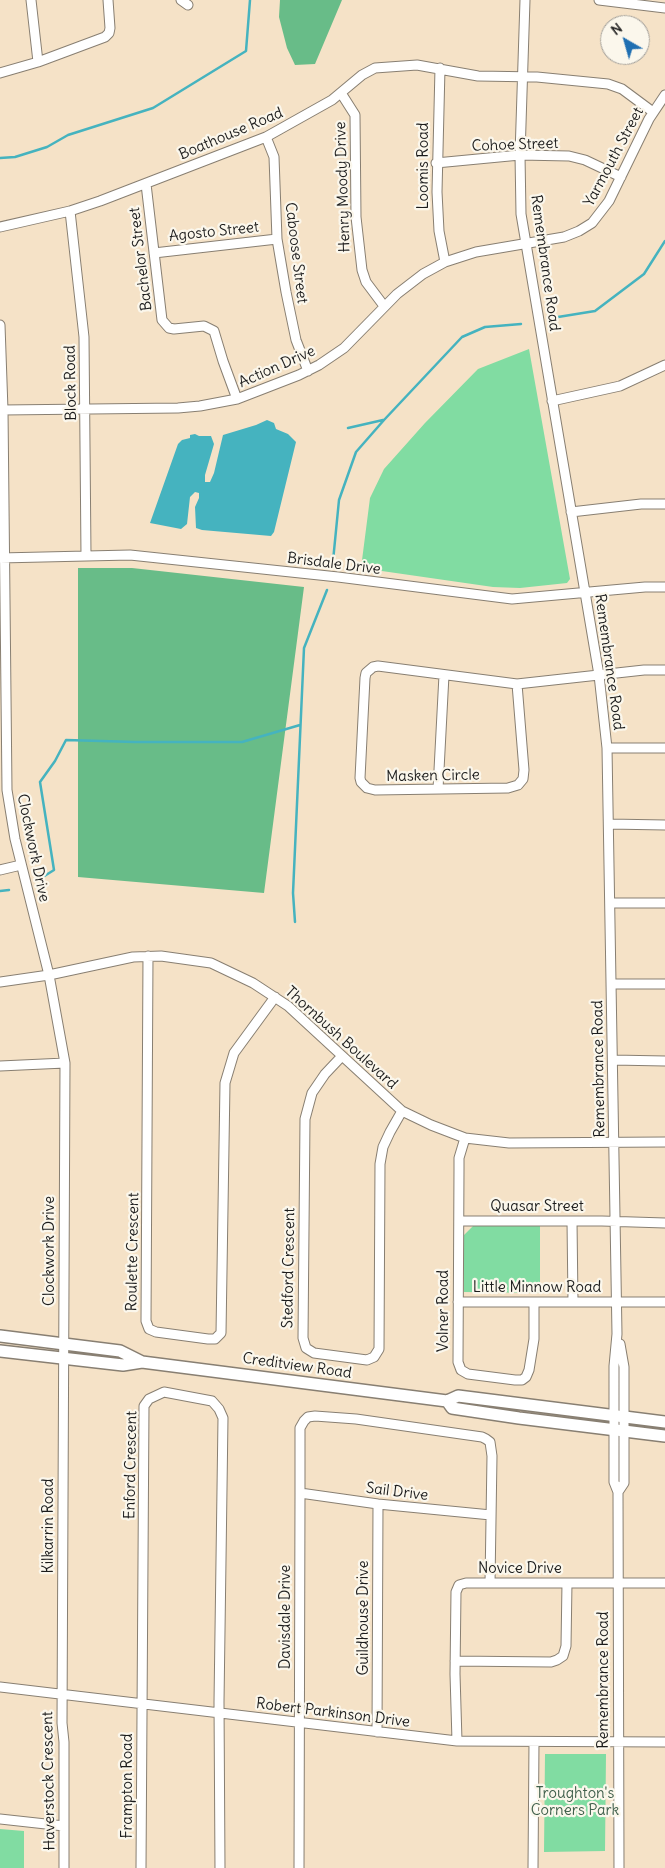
<!DOCTYPE html>
<html>
<head>
<meta charset="utf-8">
<style>
  body { margin:0 }
  #map { position:relative; width:665px; height:1868px; overflow:hidden; background:#f5e2c7; font-family:Delius,sans-serif }
  canvas { display:block }
  .north { position:absolute; left:600px; top:15px; width:50px; height:50px; box-sizing:border-box; background:#fbf7ec; border:1px solid #a29f99; border-radius:50%; rotate:322deg; font-size:14px; font-weight:700; line-height:20px; text-align:center; color:#1c1c1c }
  .north::after { content:''; display:block; margin:auto; width:18px; height:22px; background:#1f6fb2; clip-path:polygon(50% 0,100% 100%,50% 72%,0 100%) }
</style>
</head>
<body>
<div id="map">
<canvas width="665" height="1868"></canvas>
<div class="north">N</div>
</div>
<script>
const g = document.querySelector('canvas').getContext('2d');
g.lineJoin = 'round';
function fillPath(path, color) {
  g.fillStyle = color;
  g.fill(path, 'evenodd');
}
function shape(rows) {
  const path = new Path2D();
  for (const r of rows) {
    path.moveTo(r[0], r[1]);
    for (let i = 2; i < r.length; i += 2) path.lineTo(r[i], r[i + 1]);
  }
  return path;
}
function trace(path, color, width, dash) {
  g.strokeStyle = color;
  g.lineWidth = width;
  g.lineCap = dash ? 'butt' : 'round';
  g.setLineDash(dash || []);
  g.stroke(path);
}
function drawText(font, color, halo, rows, align = 'center') {
  g.font = font + ' Delius,sans-serif';
  g.lineWidth = 4.5;
  g.setLineDash([]);
  g.textBaseline = 'middle';
  g.strokeStyle = halo;
  g.fillStyle = color;
  for (const [text, x, y, turn = 0] of rows) {
    g.save();
    g.translate(x, y);
    g.rotate((+turn || 0) * Math.PI / 180);
    g.textAlign = isNaN(turn) ? turn : align;
    if (halo) g.strokeText(text, 0, 0);
    g.fillText(text, 0, 0);
    g.restore();
  }
}
const green = shape([
  [529,349,570,579,567,583,520,588,493,587,361,568,370,498,384,469,425,423,478,369],
  [473,1226,540,1226,540,1293,464,1292,463,1236],
  [545,1754,606,1754,605,1851,544,1852],
  [0,1829,24,1831,24,1868,0,1868]
]);
const forest = shape([
  [280,0,342,0,315,64,295,65,287,48,279,17],
  [78,568,132,568,304,587,264,893,78,877]
]);
const water = shape([
  [267,420,274,423,276,429,288,434,296,442,274,532,271,536,202,530,196,528,195,507,199,498,199,493,195,492,190,497,187,524,181,529,150,523,178,444,182,440,190,438,190,435,195,434,199,436,211,436,214,444,205,475,205,482,210,482,214,473,223,435,256,425]
]);
const stream = shape([
  [0,158,15,157,47,147,68,135,153,108,246,51,250,0],
  [558,317,595,311,644,274,665,241],
  [348,428,383,420],
  [333,561,339,500,356,452,384,420,462,337,485,327,521,324],
  [38,880,54,870,40,782,55,761,66,740,135,742,242,742,300,725],
  [0,891,9,890],
  [295,922,293,893,304,648,327,590]
]);
const minor = shape([
  [31,0,38,62],
  [181,0,188,5],
  [525,0,520,155,521,214,599,675,607,748,617,1334,614,1366,614,1482,618,1492,619,1868],
  [599,0,665,8],
  [440,68,437,192,439,231,445,262],
  [0,73,38,62,105,37,109,33,110,28,108,0],
  [341,93,355,115,356,217,362,270,366,282,384,306],
  [266,137,274,157,277,239,286,292,296,340,308,371],
  [436,163,520,155,569,156,585,160,621,177],
  [146,184,162,320,169,328,174,329,204,326,214,331,223,361,237,399],
  [70,211,84,337,86,555],
  [0,227,70,211,100,201,266,137,332,100,362,75,375,68,417,65,478,76,537,77,608,84,622,89,653,112],
  [154,253,277,239],
  [0,325,3,410,7,790,15,839,49,975,65,1063,62,1723,64,1742,64,1868],
  [552,401,620,386,665,365],
  [3,410,178,408,200,406,237,399,299,375,319,365,344,348,397,294,423,274,445,262,476,252,564,237,579,231,592,223,609,201,649,119,665,95],
  [571,512,641,504,665,504],
  [0,558,130,555,338,577,512,599,645,587,665,587],
  [517,684,524,770,523,779,518,785,508,788,375,790,367,788,361,782,360,778,365,678,366,673,373,667,378,666,517,684,644,670,665,670],
  [607,748,665,748],
  [438,789,444,675],
  [609,824,665,825],
  [0,870,21,865],
  [610,903,665,903],
  [148,956,146,1321,149,1329,156,1332,208,1339,215,1339,221,1333,225,1083,234,1053,275,997],
  [0,982,49,975,133,957,161,956,211,963,253,983,288,1006,402,1111,431,1125,465,1138,509,1143,665,1142],
  [611,984,665,984],
  [342,1056,325,1074,312,1093,305,1119,303,1338,306,1348,314,1353,367,1360,374,1357,379,1349,380,1164,383,1147,390,1132,402,1111],
  [613,1060,665,1061],
  [0,1066,65,1063],
  [465,1138,459,1158,459,1169,458,1362,461,1370,468,1374,515,1380,522,1380,526,1377,529,1370,534,1339,534,1302],
  [459,1221,602,1221,665,1223],
  [572,1221,573,1302],
  [458,1302,665,1302],
  [618,1492,624,1483,624,1367,620,1344],
  [300,1493,378,1504,491,1515],
  [455,1661,551,1662,557,1660,563,1656,566,1646,567,1583],
  [0,1687,457,1741,665,1742],
  [377,1732,378,1504],
  [457,1741,455,1674,456,1592,459,1585,466,1583,665,1583],
  [0,1819,64,1826],
  [141,1868,144,1406,149,1399,164,1392,212,1401,219,1409,223,1418,219,1702,220,1868],
  [299,1868,300,1493,300,1428,304,1421,308,1417,315,1416,356,1419,482,1437,486,1439,490,1442,492,1456,490,1583],
  [533,1868,534,1742]
]);
const major = shape([
  [0,1336,120,1351,142,1362],
  [0,1351,123,1365,142,1362,447,1401,458,1396,665,1422],
  [447,1401,452,1408,519,1418,665,1436]
]);
const streetNames = [
  ["Boathouse Road",231,134,-23],
  ["Cohoe Street",515,145,-2],
  ["Yarmouth Street",614,157,-62],
  ["Loomis Road",424,166,-90],
  ["Henry Moody Drive",343,187,-92],
  ["Agosto Street",214,232,-6],
  ["Caboose Street",296,253,83],
  ["Bachelor Street",141,259,-97],
  ["Remembrance Road",545,263,82],
  ["Action Drive",277,367,-24],
  ["Block Road",71,383,-91],
  ["Brisdale Drive",334,564,7],
  ["Remembrance Road",609,662,82],
  ["Masken Circle",433,776,-1],
  ["Clockwork Drive",33,848,78],
  ["Thornbush Boulevard",341,1038,42],
  ["Remembrance Road",599,1069,-91],
  ["Quasar Street",537,1207],
  ["Clockwork Drive",50,1251,-90],
  ["Roulette Crescent",133,1252,-89],
  ["Stedford Crescent",289,1268,-89],
  ["Little Minnow Road",537,1288],
  ["Volner Road",444,1311,-90],
  ["Creditview Road",297,1366,8],
  ["Enford Crescent",131,1465,-89],
  ["Sail Drive",397,1492,7],
  ["Kilkarrin Road",49,1526,-90],
  ["Novice Drive",520,1569],
  ["Davisdale Drive",286,1617,-90],
  ["Guildhouse Drive",364,1618,-90],
  ["Remembrance Road",604,1680,-90],
  ["Robert Parkinson Drive",333,1713,7],
  ["Haverstock Crescent",49,1781,-91],
  ["Frampton Road",128,1786,-90]
];
const parkNames = [
  ["Troughton's",575,1794],
  ["Corners Park",575,1811]
];
fillPath(green, '#81dca2');
fillPath(forest, '#68bc88');
fillPath(water, '#45b3bf');
trace(stream, '#45b3bf', 2.5);
trace(minor, '#887f72', 11);
trace(major, '#887f72', 14);
trace(minor, '#fff', 9);
trace(major, '#fff', 11);
drawText('15px', '#1c1c1c', '#fbf7ec', streetNames);
drawText('15px', '#3f5f4b', '#fbf7ec', parkNames);
</script>
</body>
</html>
